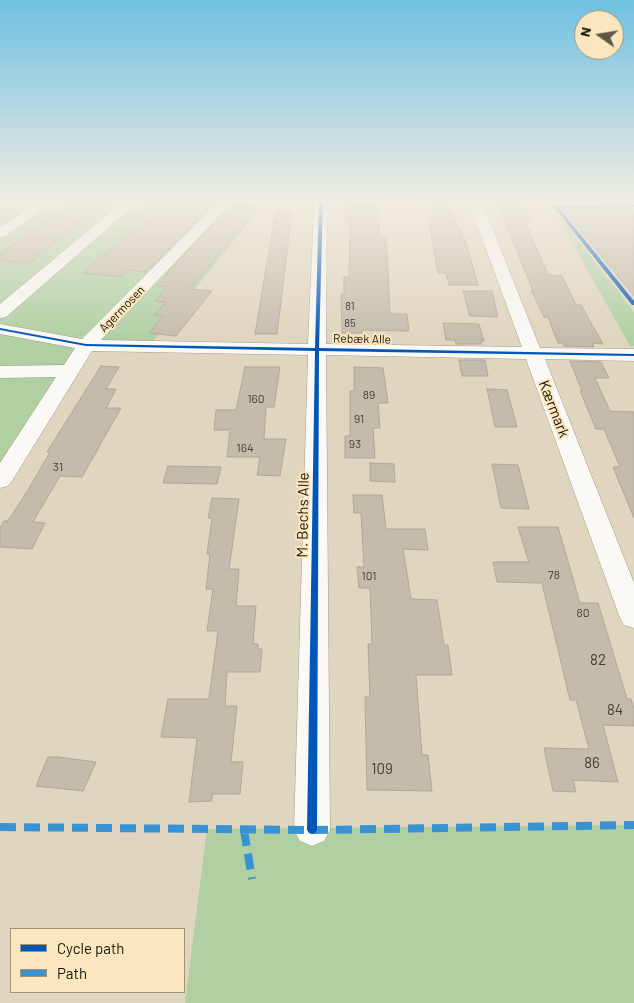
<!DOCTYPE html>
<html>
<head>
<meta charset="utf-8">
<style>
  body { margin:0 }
  #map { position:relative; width:634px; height:1003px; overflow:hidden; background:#e0d5bf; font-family:Barlow,sans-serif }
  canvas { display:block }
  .legend { position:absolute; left:10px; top:928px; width:175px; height:65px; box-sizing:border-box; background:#fae7bf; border:1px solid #a09275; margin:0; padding:6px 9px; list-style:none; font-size:15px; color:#1a1305 }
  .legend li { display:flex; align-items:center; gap:10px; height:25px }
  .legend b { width:25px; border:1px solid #a09275 }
  .north { position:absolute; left:574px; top:10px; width:50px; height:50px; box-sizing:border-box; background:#fae7bf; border:1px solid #a09275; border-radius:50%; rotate:283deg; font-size:14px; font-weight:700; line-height:20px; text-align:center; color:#1a1305 }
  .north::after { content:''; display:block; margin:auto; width:18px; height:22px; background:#5f5746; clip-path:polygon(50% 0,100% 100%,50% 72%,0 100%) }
</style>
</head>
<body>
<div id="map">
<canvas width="634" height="1003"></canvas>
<ul class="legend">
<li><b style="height:6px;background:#0057b8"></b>Cycle path</li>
<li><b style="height:6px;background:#3992d1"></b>Path</li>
</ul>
<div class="north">N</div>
</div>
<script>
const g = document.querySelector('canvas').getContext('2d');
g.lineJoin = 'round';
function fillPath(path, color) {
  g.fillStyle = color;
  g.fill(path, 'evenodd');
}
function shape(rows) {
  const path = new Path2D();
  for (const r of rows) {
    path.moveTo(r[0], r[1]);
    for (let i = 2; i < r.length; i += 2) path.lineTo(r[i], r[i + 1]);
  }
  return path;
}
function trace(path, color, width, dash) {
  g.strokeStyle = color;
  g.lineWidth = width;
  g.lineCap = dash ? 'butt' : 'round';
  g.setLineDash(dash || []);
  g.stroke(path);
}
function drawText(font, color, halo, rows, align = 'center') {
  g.font = font + ' Barlow,sans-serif';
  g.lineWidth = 4;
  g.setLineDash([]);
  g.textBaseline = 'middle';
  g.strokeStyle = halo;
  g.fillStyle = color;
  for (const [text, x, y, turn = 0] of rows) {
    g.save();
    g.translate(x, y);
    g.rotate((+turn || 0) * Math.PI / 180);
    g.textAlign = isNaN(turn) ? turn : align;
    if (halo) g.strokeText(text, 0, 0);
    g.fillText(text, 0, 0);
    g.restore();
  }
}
const green = shape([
  [0,200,267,200,152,342,86,340,0,470],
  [548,200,634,201,634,206,553,207,634,312,634,346,630,346],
  [634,825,634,1003,185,1003,207,829]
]);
const building = shape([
  [80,200,109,200,84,220,81,220,29,264,0,260,0,253,80,200],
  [429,200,449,200,458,228,460,228,463,239,465,239,478,285,449,285,446,273,438,273,428,217,433,217,429,200],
  [496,200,519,200,521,204,524,204,533,222,525,222,548,275,562,276,576,305,581,305,603,344,592,343,594,347,564,346,563,343,558,343,548,317,544,317,531,290,533,290,496,200],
  [156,202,213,205,146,272,128,270,121,277,83,273,110,249,148,221,136,220,156,202],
  [346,205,377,205,380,238,385,238,387,251,390,314,407,314,409,331,362,330,362,333,342,333,341,294,344,294,344,277,349,277,350,222,346,222,346,205],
  [231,206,258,208,190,289,212,291,176,336,149,333,163,316,154,315,166,302,155,301,167,287,157,286,168,274,166,274,231,206],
  [629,207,634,212,634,296,561,208,629,207],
  [276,209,292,210,277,334,255,334,276,209],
  [463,291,492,291,498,317,470,316,463,291],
  [443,323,479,324,484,341,481,341,481,344,456,344,455,340,446,340,443,323],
  [459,360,485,360,488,376,462,376,459,360],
  [570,361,601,362,609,378,595,378,610,411,634,412,634,518,613,467,620,467,604,429,596,429,580,391,582,391,570,361],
  [101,366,119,367,106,389,116,389,106,408,121,408,82,477,60,476,33,522,45,523,32,549,0,547,0,528,4,521,8,521,28,490,50,452,47,452,101,366],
  [245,367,280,367,274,407,266,407,264,439,286,439,280,476,257,475,260,457,227,457,230,430,214,430,216,410,236,410,245,367],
  [354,367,383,368,388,403,378,403,380,428,373,428,375,458,345,458,345,436,350,436,350,391,354,391,354,367],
  [487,389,507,390,517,427,495,427,487,389],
  [370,463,394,464,395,482,370,481,370,463],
  [492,464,518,465,529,509,501,508,492,464],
  [168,466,221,467,217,484,163,483,168,466],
  [353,495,382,495,386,529,425,529,428,550,403,549,411,599,437,600,444,645,448,645,452,675,416,675,422,755,428,755,432,791,367,790,365,697,370,697,368,644,372,644,370,588,359,588,357,567,364,567,361,513,354,513,353,495],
  [212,498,239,499,229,569,239,569,236,606,256,606,253,644,258,644,258,649,262,649,260,672,227,672,225,706,237,706,231,762,243,762,240,794,212,794,212,801,189,802,197,738,161,737,168,699,209,699,218,631,207,631,213,589,206,589,210,554,207,554,212,518,208,518,212,498],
  [518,527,558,527,580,603,598,603,627,699,631,699,634,709,634,726,603,725,618,782,573,780,576,792,553,791,544,748,589,749,576,700,570,700,542,583,497,582,493,562,529,562,518,527],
  [48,757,58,757,96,762,83,791,36,786,48,757]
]);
const minor = shape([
  [40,200,55,200,5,236,0,237,0,227,40,200],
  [125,200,140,200,6,317,0,318,0,304,125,200],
  [220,200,327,200,326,344,522,347,468,200,481,200,540,348,634,349,634,361,545,359,634,583,634,628,624,625,620,618,526,359,326,355,330,830,324,841,312,846,300,841,294,830,308,355,92,351,12,481,8,486,0,488,0,463,56,377,0,378,0,366,64,365,75,348,0,334,0,324,82,339,220,200],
  [234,200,240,204,270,207,314,207,308,344,101,340,234,200]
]);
const quiet = shape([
  [0,827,312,830,634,825],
  [244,830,252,879]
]);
const cycleway = shape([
  [319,200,323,200,319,348,634,354,634,356,319,351,317,830,315,833,312,834,309,833,307,830,315,351,86,346,0,330,0,328,86,344,315,348,319,200],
  [634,205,634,207,559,208,634,301,634,305,632,305,554,207,556,206,634,205]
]);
const farNumbernames = [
  ["81",350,306],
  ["85",350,323]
];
const farStreetnames = [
  ["Agermosen",122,309,-46],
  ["Rebæk Alle",362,339,1]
];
const numberNames = [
  ["89",369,395],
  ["160",256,399],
  ["91",359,419],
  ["93",355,444],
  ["164",245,448],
  ["31",58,467],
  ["78",554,575],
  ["101",369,576],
  ["80",583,613]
];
const streetNames = [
  ["Kærmark",554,409,69],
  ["M. Bechs Alle",303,515,-89]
];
const nearNumbernames = [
  ["82",598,660],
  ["84",615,710],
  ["86",592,763],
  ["109",382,769]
];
fillPath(green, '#b0d0a4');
fillPath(building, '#c4bcab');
trace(building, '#b0a797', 1);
trace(minor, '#a29a89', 1);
fillPath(minor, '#faf9f5');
trace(quiet, '#3992d1', 8, [16, 8]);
fillPath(cycleway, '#0057b8');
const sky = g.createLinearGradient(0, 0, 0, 340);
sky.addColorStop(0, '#6fc1e2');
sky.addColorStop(0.59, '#f1ece2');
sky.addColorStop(1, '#f1ece200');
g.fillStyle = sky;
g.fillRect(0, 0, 634, 340);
drawText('11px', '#443d2e', null, farNumbernames);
drawText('12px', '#1a1305', '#fae7bf', farStreetnames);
drawText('12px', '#443d2e', null, numberNames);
drawText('15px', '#1a1305', '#fae7bf', streetNames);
drawText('15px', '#443d2e', null, nearNumbernames);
</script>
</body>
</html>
